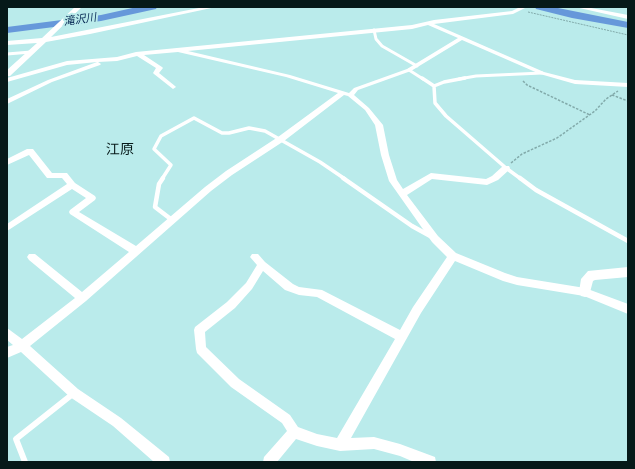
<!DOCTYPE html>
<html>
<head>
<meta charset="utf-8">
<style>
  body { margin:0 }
  #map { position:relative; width:635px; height:469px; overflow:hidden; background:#baebeb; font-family:Helvetica,sans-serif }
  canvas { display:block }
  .frame { position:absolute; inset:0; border:8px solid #061919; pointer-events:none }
</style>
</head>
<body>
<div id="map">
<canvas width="635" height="469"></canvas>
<div class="frame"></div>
</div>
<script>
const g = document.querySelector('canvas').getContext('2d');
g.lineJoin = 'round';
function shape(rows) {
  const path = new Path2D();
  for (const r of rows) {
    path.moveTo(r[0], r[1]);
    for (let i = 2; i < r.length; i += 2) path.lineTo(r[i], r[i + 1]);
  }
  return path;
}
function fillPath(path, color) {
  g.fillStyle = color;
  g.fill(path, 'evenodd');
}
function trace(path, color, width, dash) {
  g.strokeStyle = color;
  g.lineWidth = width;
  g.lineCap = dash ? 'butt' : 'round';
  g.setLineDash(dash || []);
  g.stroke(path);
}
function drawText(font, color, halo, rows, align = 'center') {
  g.font = font + ' Helvetica,"Noto Sans JP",sans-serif';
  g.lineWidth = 4;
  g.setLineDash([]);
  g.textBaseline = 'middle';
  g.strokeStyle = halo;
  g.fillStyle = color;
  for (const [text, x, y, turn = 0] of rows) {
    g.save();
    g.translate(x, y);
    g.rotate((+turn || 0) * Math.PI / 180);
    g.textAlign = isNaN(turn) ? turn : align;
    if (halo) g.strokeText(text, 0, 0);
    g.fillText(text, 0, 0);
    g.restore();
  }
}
const river = shape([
  [137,7,157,7,156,9,101,21,7,33,7,27,101,15,137,7],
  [535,7,553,7,628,22,628,28,572,18,536,9,535,7]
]);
const pathFar1 = shape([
  [528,12,628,35]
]);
const path = shape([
  [523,81,527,85,590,115],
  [612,95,628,101],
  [511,163,522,154,557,138,595,111,606,99,618,91]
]);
const serviceFar3 = shape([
  [374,30,376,39,382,46,417,66],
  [7,54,31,52],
  [409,70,423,79],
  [459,79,476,76,542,73]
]);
const serviceFar2 = shape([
  [422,78,434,86],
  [465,78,444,82,434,86,435,103,446,116,506,168,521,179],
  [162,179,171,165,154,149,161,136,194,118,222,133,229,133,249,128,265,131,320,162,345,179]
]);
const serviceFar1 = shape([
  [163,178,159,184,155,207,172,220],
  [343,178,412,226,432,237],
  [520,178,536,190,628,241]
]);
const service = shape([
  [25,462,16,439,74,393]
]);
const minor = shape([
  [520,7,527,7,513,14,434,24,544,72,575,80,628,83,628,87,575,84,540,74,462,40,411,71,358,90,354,95,369,108,383,125,389,155,397,180,403,189,431,173,486,179,492,176,503,166,509,166,510,168,509,170,498,180,487,185,432,179,407,195,438,236,456,253,505,273,517,277,585,288,628,304,628,314,584,296,517,285,503,281,455,261,421,313,351,438,374,437,400,444,435,457,436,462,414,462,400,456,374,449,340,451,317,446,296,439,277,462,263,462,264,457,287,431,282,423,231,387,197,353,196,349,194,330,195,327,227,302,246,283,257,265,250,257,252,254,258,254,265,262,293,284,299,287,322,290,400,330,413,307,447,257,432,242,389,181,381,155,375,125,365,110,348,96,344,95,284,141,232,175,211,191,86,301,30,346,78,389,121,418,169,457,170,462,154,462,113,426,70,397,21,352,7,358,7,347,13,345,7,340,7,328,22,339,75,298,29,260,27,257,29,254,35,254,82,292,129,252,70,214,69,212,70,210,86,198,72,189,7,231,7,224,67,184,62,178,47,178,29,155,7,165,7,159,27,149,33,149,52,173,67,173,75,183,95,196,96,198,95,200,79,212,136,246,205,187,226,171,278,137,338,93,286,77,178,52,144,55,162,67,163,68,159,73,175,86,176,87,173,89,154,74,153,73,156,68,137,56,117,61,98,62,101,64,100,65,52,82,7,104,7,99,48,80,97,62,67,65,7,82,7,78,67,61,117,57,136,52,412,25,434,20,512,11,520,7],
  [428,25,458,38,407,69,354,88,349,93,290,75,188,51,412,29,428,25],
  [263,271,285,290,299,295,317,297,395,339,337,438,317,434,298,427,290,415,239,379,206,347,205,332,235,308,252,289,263,271],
  [575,7,586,7,628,15,628,19,575,7]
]);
const tertiary = shape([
  [75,7,82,7,51,37,204,7,216,7,90,34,46,42,10,76,7,76,7,70,37,43,7,45,7,41,42,38,75,7],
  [628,267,628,277,595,280,593,281,589,296,585,297,581,296,579,292,581,279,588,271,628,267]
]);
const farWaternames = [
  ["滝沢川",80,20,-8]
];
const quarterNames = [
  ["江原",120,150]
];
fillPath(river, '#6698da');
trace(pathFar1, '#82aaaa', 1, [2, 1]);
trace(path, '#82aaaa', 1.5, [2.5, 1.5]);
trace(serviceFar3, '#fff', 3);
trace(serviceFar2, '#fff', 3.5);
trace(serviceFar1, '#fff', 4.5);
trace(service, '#fff', 6);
fillPath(minor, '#fff');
fillPath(tertiary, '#fff');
drawText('italic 11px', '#082b55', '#baebeb', farWaternames);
drawText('14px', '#061919', '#baebeb', quarterNames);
</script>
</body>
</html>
